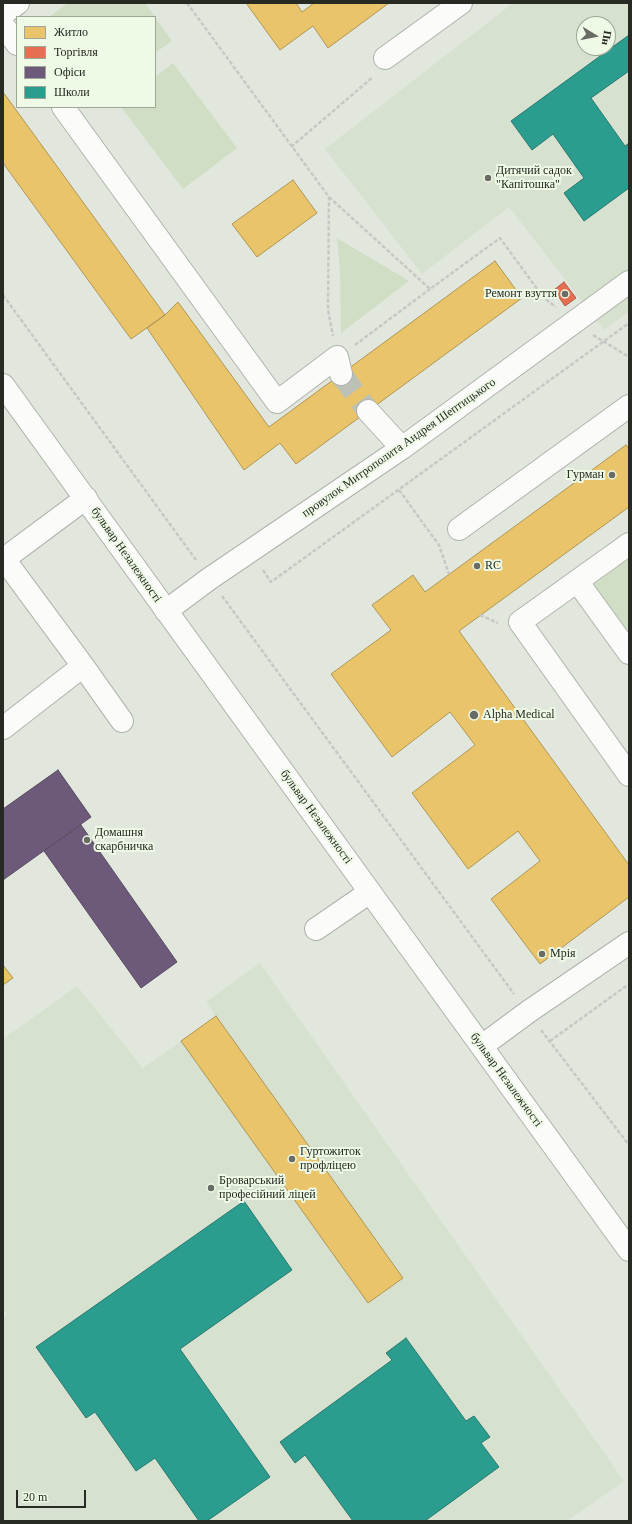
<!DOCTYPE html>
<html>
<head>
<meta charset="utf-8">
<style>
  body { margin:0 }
  #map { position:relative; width:632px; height:1524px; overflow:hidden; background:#e2e7dd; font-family:Georgia,serif }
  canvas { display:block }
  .frame { position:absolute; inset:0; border:4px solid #262a23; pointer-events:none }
  .legend { position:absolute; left:16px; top:16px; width:140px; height:92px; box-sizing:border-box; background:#eef9e6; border:1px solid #9ea698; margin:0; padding:5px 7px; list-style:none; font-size:12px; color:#262a23 }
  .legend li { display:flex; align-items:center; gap:8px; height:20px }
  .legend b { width:20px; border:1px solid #9ea698 }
  .north { position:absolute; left:576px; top:16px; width:40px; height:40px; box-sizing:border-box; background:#eef9e6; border:1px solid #9ea698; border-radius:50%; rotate:100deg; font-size:11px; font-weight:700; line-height:16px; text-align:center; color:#262a23 }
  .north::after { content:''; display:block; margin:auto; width:14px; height:18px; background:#686c64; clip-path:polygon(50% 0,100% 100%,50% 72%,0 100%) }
  .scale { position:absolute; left:16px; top:1490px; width:70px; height:18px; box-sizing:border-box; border:2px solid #262a23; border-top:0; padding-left:5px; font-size:12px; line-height:14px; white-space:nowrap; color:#262a23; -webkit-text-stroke:3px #eef9e6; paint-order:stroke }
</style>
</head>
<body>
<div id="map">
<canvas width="632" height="1524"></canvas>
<div class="frame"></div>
<ul class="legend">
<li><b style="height:11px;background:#e9c46a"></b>Житло</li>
<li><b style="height:11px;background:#e76f51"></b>Торгівля</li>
<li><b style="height:11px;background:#6d597a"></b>Офіси</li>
<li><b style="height:11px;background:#2a9d8f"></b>Школи</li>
</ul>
<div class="north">Пн</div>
<div class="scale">20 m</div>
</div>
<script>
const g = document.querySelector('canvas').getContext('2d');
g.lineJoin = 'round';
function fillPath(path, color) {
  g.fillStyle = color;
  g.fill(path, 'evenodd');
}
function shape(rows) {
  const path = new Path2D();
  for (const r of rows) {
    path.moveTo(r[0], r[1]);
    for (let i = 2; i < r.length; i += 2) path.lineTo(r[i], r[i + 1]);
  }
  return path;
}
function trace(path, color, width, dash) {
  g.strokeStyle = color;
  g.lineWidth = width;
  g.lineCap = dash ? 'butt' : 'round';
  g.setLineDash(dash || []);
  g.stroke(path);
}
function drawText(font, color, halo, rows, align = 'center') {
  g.font = font + ' Georgia,serif';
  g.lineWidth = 4;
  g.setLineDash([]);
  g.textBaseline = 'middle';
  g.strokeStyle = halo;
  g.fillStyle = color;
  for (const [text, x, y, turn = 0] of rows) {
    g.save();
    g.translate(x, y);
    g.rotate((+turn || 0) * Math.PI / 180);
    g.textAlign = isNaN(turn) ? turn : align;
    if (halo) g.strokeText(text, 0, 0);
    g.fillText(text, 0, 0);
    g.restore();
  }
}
const built = shape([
  [513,3,629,3,629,311,604,330,509,207,422,274,325,149],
  [584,24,608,24,608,48,584,48],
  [260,963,624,1481,567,1521,3,1521,3,1317,7,1315,3,1309,3,1039,77,986,143,1068,216,1016,206,1002]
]);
const green = shape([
  [68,3,145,3,155,17,49,17],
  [155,17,172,41,155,53],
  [173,63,237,148,183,189,121,107,155,107,155,77],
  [337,238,409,281,341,333,340,270],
  [629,550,629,642,586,582]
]);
const homes = shape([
  [246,3,296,3,302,12,314,3,389,3,328,48,313,26,280,50,246,3],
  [3,92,165,315,131,339,3,163,3,92],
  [293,180,317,213,257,257,232,224,293,180],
  [495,261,522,298,296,464,280,443,244,470,147,328,165,315,178,302,269,427,495,261],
  [626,445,629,449,629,507,459,631,629,865,629,897,540,964,491,899,540,861,518,831,468,869,412,793,475,745,450,712,392,757,331,674,391,630,372,605,413,575,425,592,626,445],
  [3,965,13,978,3,985,3,965],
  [216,1016,403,1278,368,1303,181,1041,216,1016]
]);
const shops = shape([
  [564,282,576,298,565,306,554,290,564,282]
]);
const offices = shape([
  [58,770,91,817,3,880,3,809,58,770],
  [81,825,177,962,141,988,44,851,81,825]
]);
const schools = shape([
  [629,35,629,71,591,98,625,146,629,143,629,188,584,221,564,193,584,178,553,134,532,150,511,121,629,35],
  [244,1201,292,1270,180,1349,270,1477,207,1521,199,1521,155,1458,136,1471,95,1412,86,1418,36,1347,244,1201],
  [406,1338,466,1421,474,1416,490,1437,481,1443,499,1467,425,1521,353,1521,305,1455,295,1463,280,1442,392,1360,386,1353,406,1338]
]);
const minorTunnel = shape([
  [341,374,368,411]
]);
const path = shape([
  [187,3,329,197,328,310,333,336],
  [291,147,373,77],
  [329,197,430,289,500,238,543,297,556,307],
  [3,295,196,560],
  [593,335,629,357],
  [355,345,430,289],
  [399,490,439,545,449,574],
  [263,570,271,582,629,323],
  [222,596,514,994],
  [480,615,498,623],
  [541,1030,629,1145],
  [550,1041,629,984]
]);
const minor = shape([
  [3,14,18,3],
  [3,25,17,44],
  [385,58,461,3],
  [63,107,277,402,337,357,341,374],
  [368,411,402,448],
  [459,529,629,406],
  [629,544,520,622,629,775],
  [3,558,4,559,86,498],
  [4,559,83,666,122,721],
  [577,581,629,653],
  [166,611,209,579,402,448,629,282],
  [3,728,83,666],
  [316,929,370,892],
  [482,1046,528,1012,629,943]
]);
const major = shape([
  [3,385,629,1250]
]);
const markers = [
  [488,178,4,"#686c64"],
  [565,294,4,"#686c64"],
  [612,475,4,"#686c64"],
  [477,566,4,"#686c64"],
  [474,715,5,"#686c64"],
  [87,840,4,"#686c64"],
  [542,954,4,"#686c64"],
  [292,1159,4,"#686c64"],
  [211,1188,4,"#686c64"]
];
const poiNames = [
  ["Дитячий садок",496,171],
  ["\"Капітошка\"",496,185],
  ["Ремонт взуття",557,294,"right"],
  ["Гурман",604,475,"right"],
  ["RC",485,566],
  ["Alpha Medical",483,715],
  ["Домашня",95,833],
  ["скарбничка",95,847],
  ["Мрія",550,954],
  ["Гуртожиток",300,1152],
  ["профліцею",300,1166],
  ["Броварський",219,1181],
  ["професійний ліцей",219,1195]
];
const streetNames = [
  ["провулок Митрополита Андрея Шептицького",399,448,-35],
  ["бульвар Незалежності",126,555,55],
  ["бульвар Незалежності",316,817,54],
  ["бульвар Незалежності",506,1080,54]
];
fillPath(built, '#d7e1cf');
fillPath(green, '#d0dec5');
fillPath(homes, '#e9c46a');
trace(homes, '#ae9655', 1);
fillPath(shops, '#e76f51');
trace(shops, '#ad5a43', 1);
fillPath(offices, '#6d597a');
trace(offices, '#584b60', 1);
fillPath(schools, '#2a9d8f');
trace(schools, '#297a6f', 1);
trace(minorTunnel, '#bcc1b8', 22, [22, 11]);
trace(minor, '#afb3ac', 24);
trace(major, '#afb3ac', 24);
trace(path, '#c7c8c6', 2.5, [4, 2]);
trace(minor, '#fbfbfa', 22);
trace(major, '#fbfbfa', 22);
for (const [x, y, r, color] of markers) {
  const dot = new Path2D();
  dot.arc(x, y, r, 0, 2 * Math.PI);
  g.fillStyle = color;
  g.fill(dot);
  trace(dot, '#eef9e6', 1.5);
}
drawText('12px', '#262a23', '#eef9e6', poiNames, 'left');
drawText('12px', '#262a23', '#eef9e6', streetNames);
</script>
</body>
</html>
